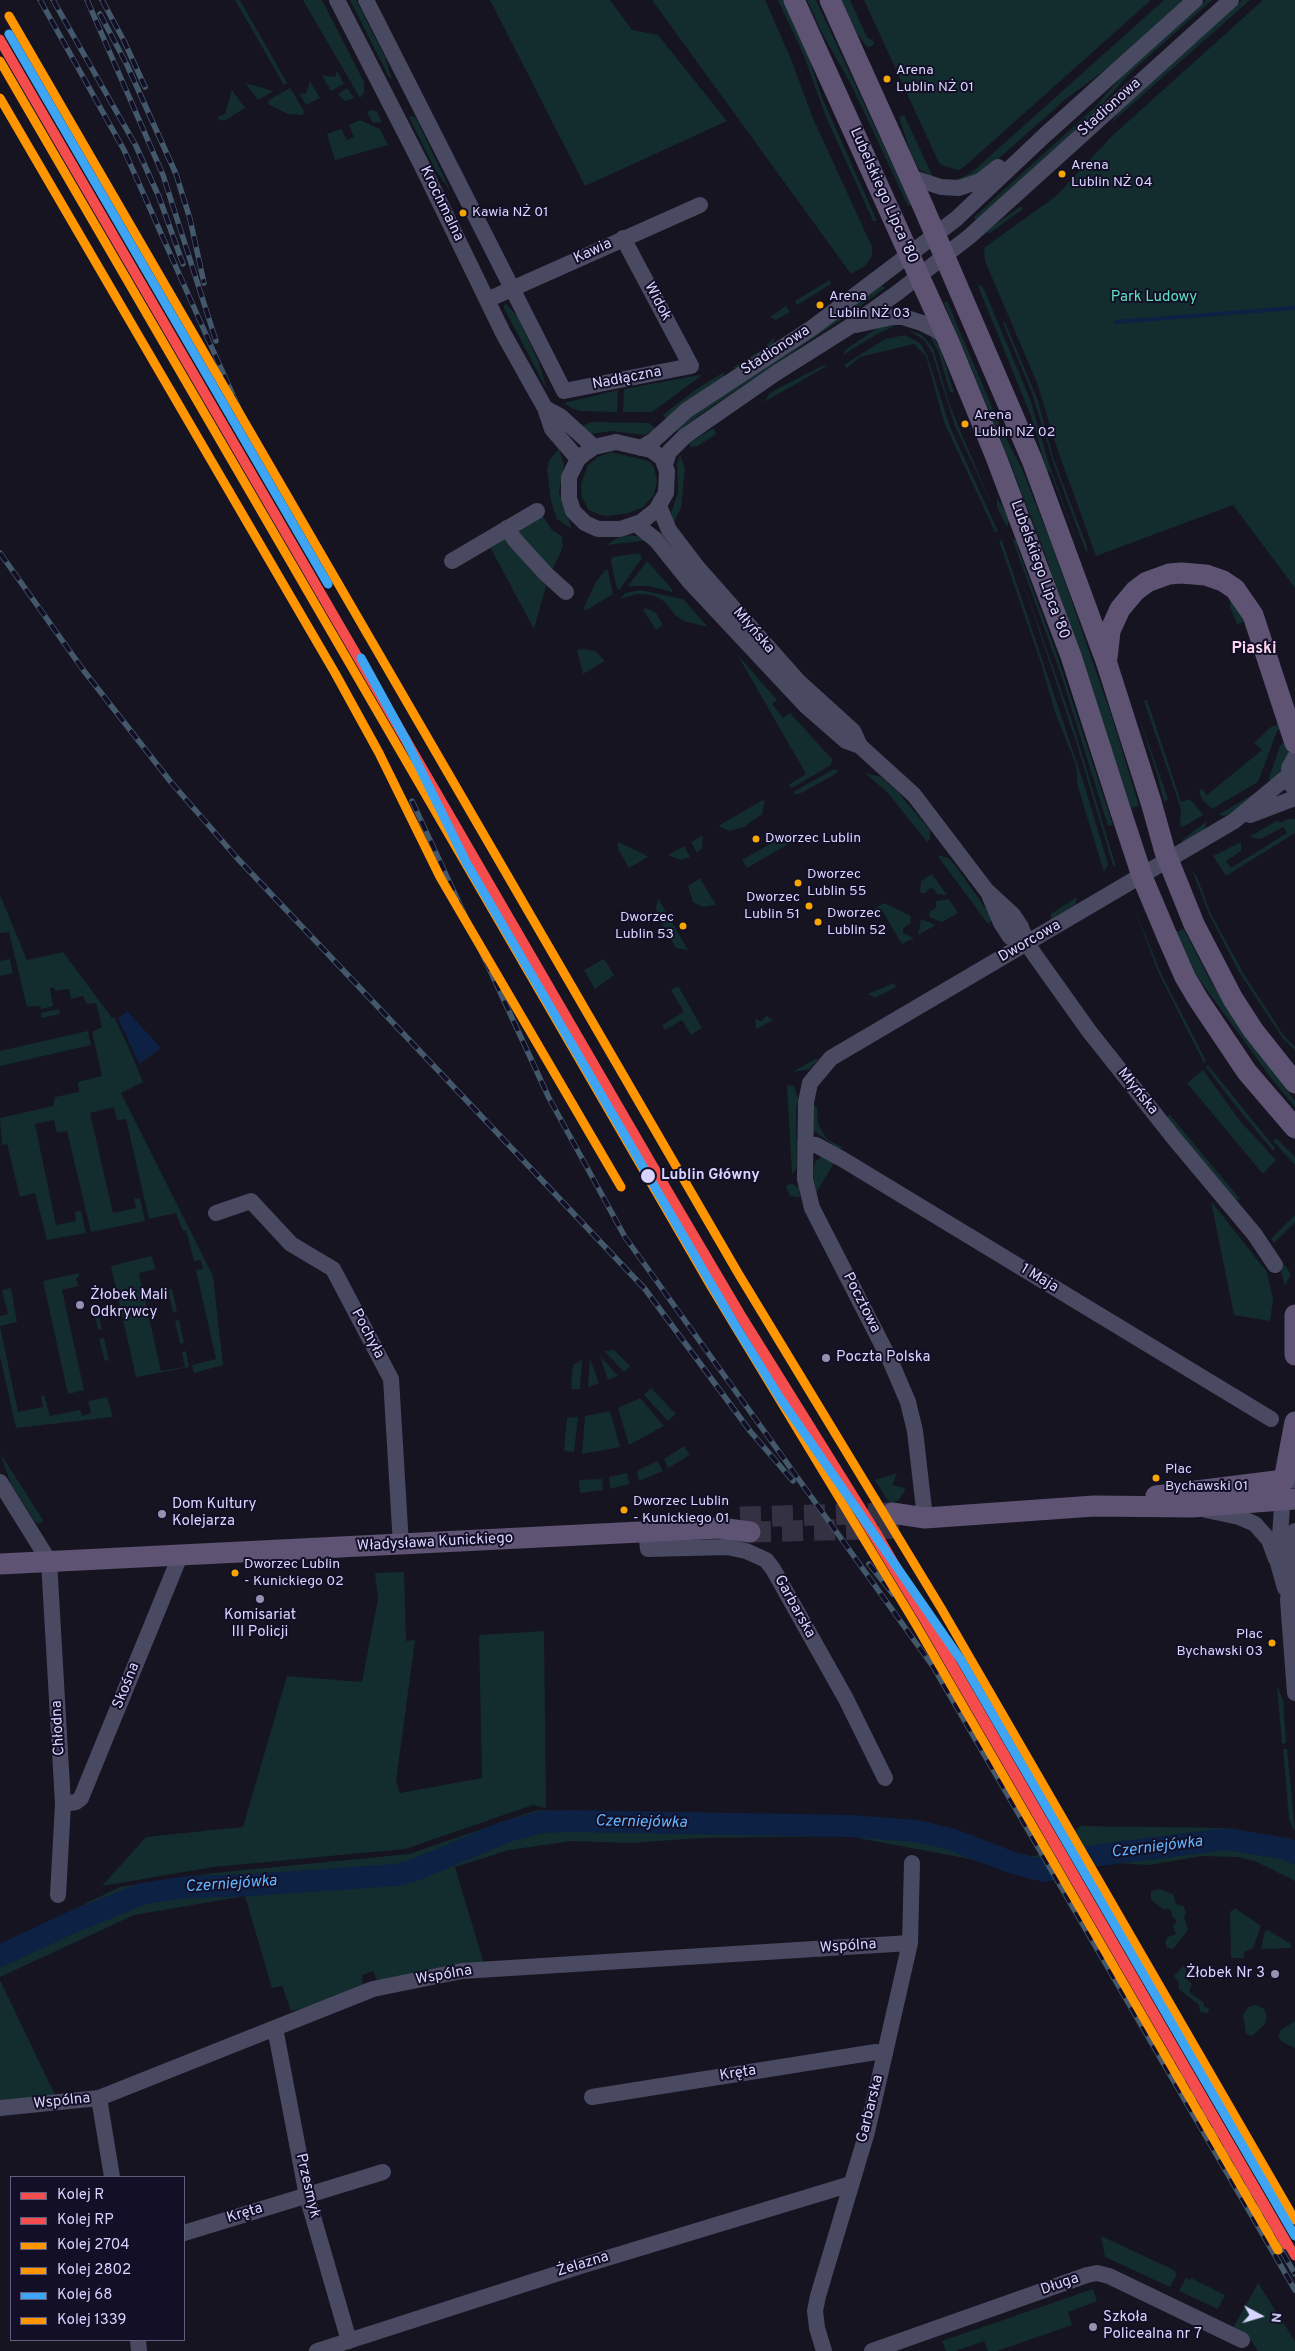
<!DOCTYPE html>
<html>
<head>
<meta charset="utf-8">
<style>
  body { margin:0 }
  #map { position:relative; width:1295px; height:2351px; overflow:hidden; background:#161421; font-family:Overpass,sans-serif }
  canvas { display:block }
  .legend { position:absolute; left:10px; top:2176px; width:175px; height:165px; box-sizing:border-box; background:#130f26; border:1px solid #625e7d; margin:0; padding:6px 9px; list-style:none; font-size:15px; color:#d9d4ff }
  .legend li { display:flex; align-items:center; gap:10px; height:25px }
  .legend b { width:25px; border:1px solid #625e7d }
  .north { position:absolute; left:1235px; top:2291px; width:50px; height:50px; -webkit-text-stroke:4px #130f26; paint-order:stroke; rotate:96deg; font-size:14px; font-weight:700; line-height:20px; text-align:center; color:#d9d4ff }
  .north::after { content:''; display:block; margin:auto; width:18px; height:22px; background:#d9d4ff; clip-path:polygon(50% 0,100% 100%,50% 72%,0 100%) }
</style>
</head>
<body>
<div id="map">
<canvas width="1295" height="2351"></canvas>
<ul class="legend">
<li><b style="height:6px;background:#f54d4d"></b>Kolej R</li>
<li><b style="height:6px;background:#f54d4d"></b>Kolej RP</li>
<li><b style="height:6px;background:#ff9500"></b>Kolej 2704</li>
<li><b style="height:6px;background:#ff9500"></b>Kolej 2802</li>
<li><b style="height:6px;background:#3ea5f4"></b>Kolej 68</li>
<li><b style="height:6px;background:#ff9500"></b>Kolej 1339</li>
</ul>
<div class="north">N</div>
</div>
<script>
const g = document.querySelector('canvas').getContext('2d');
g.lineJoin = 'round';
function fillPath(path, color) {
  g.fillStyle = color;
  g.fill(path, 'evenodd');
}
function shape(rows) {
  const path = new Path2D();
  for (const r of rows) {
    path.moveTo(r[0], r[1]);
    for (let i = 2; i < r.length; i += 2) path.lineTo(r[i], r[i + 1]);
  }
  return path;
}
function trace(path, color, width, dash) {
  g.strokeStyle = color;
  g.lineWidth = width;
  g.lineCap = dash ? 'butt' : 'round';
  g.setLineDash(dash || []);
  g.stroke(path);
}
function drawText(font, color, halo, rows, align = 'center') {
  g.font = font + ' Overpass,sans-serif';
  g.lineWidth = 4;
  g.setLineDash([]);
  g.textBaseline = 'middle';
  g.strokeStyle = halo;
  g.fillStyle = color;
  for (const [text, x, y, turn = 0] of rows) {
    g.save();
    g.translate(x, y);
    g.rotate((+turn || 0) * Math.PI / 180);
    g.textAlign = isNaN(turn) ? turn : align;
    if (halo) g.strokeText(text, 0, 0);
    g.fillText(text, 0, 0);
    g.restore();
  }
}
const green = shape([
  [235,0,240,0,287,83,284,85],
  [303,0,322,0,364,82,364,93,360,98],
  [350,0,356,0,385,57,392,79,389,77],
  [490,0,610,0,632,30,658,35,727,121,585,186],
  [652,0,765,0,791,59,812,116,872,247,872,256,865,266,851,274],
  [778,0,784,0,808,55,821,95,877,221,873,221,826,117,804,56],
  [807,0,816,0,911,205,908,206,852,86,822,33],
  [839,0,850,0,867,37,874,42,873,45,868,48,854,30],
  [864,0,1151,0,964,167,958,170,941,165,938,161],
  [1164,0,1185,0,1116,62,1067,98,979,176,953,181,971,173],
  [1206,0,1212,0,1130,73,1096,111,976,221,974,217,1094,108,1127,70],
  [1242,0,1250,0,1110,124,1119,112],
  [1263,0,1295,0,1295,588,1233,505,1096,556,1057,448,1037,383,985,261,984,252,985,247,1056,196,1112,136],
  [337,71,344,84,331,91,322,75,335,77],
  [310,81,320,98,306,105,299,93,306,94],
  [245,83,274,91,258,100],
  [290,88,304,111,303,115,288,114,268,104,269,100],
  [347,88,354,98,345,101,338,94],
  [232,90,245,108,224,121,219,119,217,117,225,114],
  [373,110,377,112,382,122,373,123,367,112],
  [904,115,934,179,919,169,911,154,899,117],
  [412,116,416,118,451,192,436,171,409,117],
  [360,120,380,129,388,145,335,160,327,134,341,129,347,140,354,137,349,125],
  [1021,206,1023,209,990,233,987,233,986,231],
  [830,280,831,284,797,305,795,301],
  [882,285,885,288,851,313,698,416,678,432,676,429,703,407,850,309],
  [980,285,983,287,1030,399,1049,464,1085,562,1050,471,1047,471,1031,416,978,286],
  [947,301,1000,426,1022,469,1051,542,1113,720,1139,806,1131,808,1042,545,998,432,944,303],
  [505,303,518,317,539,363,547,390,504,308],
  [786,306,790,312,776,320,770,317],
  [1005,322,1038,401,1053,457,1085,541,1088,551,1086,552,1054,465,1032,393,1003,323],
  [899,324,877,334,843,355,845,350,880,326],
  [908,330,922,335,933,348,950,406,992,506,955,426,932,353,924,340],
  [905,335,920,343,927,355,950,427,998,531,995,532,944,422,926,356,914,344,860,357,847,368,844,365,885,339],
  [930,336,933,337,940,347,954,393,950,392,938,351],
  [775,337,773,344,737,368,732,368,763,349],
  [822,366,827,366,764,402,769,394,775,390],
  [724,372,723,378,666,419,663,415,695,390],
  [700,375,701,376,652,412,623,412,624,389],
  [618,390,617,412,580,411,573,409,564,403],
  [591,422,649,423,656,429,645,435,611,431,591,434,581,427],
  [714,428,716,434,698,446,692,447,688,443],
  [559,449,564,464,559,493,572,529,557,519,551,501,547,469,549,461],
  [611,452,649,461,654,467,657,481,654,495,643,507,629,513,607,516,600,515,588,509,582,497,581,484,588,465,598,457],
  [680,455,685,468,681,508,673,523,671,513,678,493,677,464],
  [997,498,1010,519,1007,527,997,507],
  [542,515,552,530,562,536,563,546,552,571,521,540,517,528],
  [630,535,643,537,650,540,607,545,617,538],
  [1012,538,1018,541,1017,546,1058,658,1113,825,1108,826,1062,678],
  [501,539,507,539,546,586,534,629,490,547],
  [1002,540,1083,781,1108,864,1104,872,1078,787,1076,765,1054,709,1041,663,999,541],
  [639,553,642,558,620,589,617,589,611,562,612,557],
  [647,561,672,589,672,592,649,586,628,586],
  [606,569,608,570,613,594,585,611,584,607,596,582],
  [1019,570,1072,721,1116,867,1113,865,1077,745],
  [640,590,683,599,708,627,684,621,676,616,665,602,653,595,636,594,621,599,625,593],
  [1230,600,1246,620,1248,619,1255,631,1276,691,1285,726,1277,731,1258,782,1212,809,1201,798,1199,791,1202,789,1207,795,1262,750,1254,743,1271,727,1280,723,1244,622,1237,624,1230,607],
  [646,608,656,613,663,625,656,630,643,610],
  [584,649,595,651,605,661,583,674,577,650],
  [737,654,777,700,772,704,783,718,790,713,832,759,831,765,792,788,789,786,790,784,806,774],
  [1147,700,1181,802,1190,799,1203,815,1183,827,1180,826,1181,809,1144,701],
  [1137,711,1168,799,1164,802,1157,774],
  [1284,742,1290,749,1282,773,1270,781,1269,778,1280,746],
  [834,769,838,771,834,775,801,793,793,795,795,791],
  [865,773,881,777,897,791,930,830,930,839,927,842,887,792],
  [1260,790,1246,804,1226,816,1218,815],
  [765,799,762,814,744,827,730,831,718,826],
  [1287,819,1295,819,1295,833,1226,876,1213,856,1241,842,1241,851,1226,861,1231,868,1287,833,1283,827,1261,839,1249,837,1278,820,1280,823],
  [1207,821,1205,829,1183,842,1182,840],
  [791,832,795,840,747,868,742,860],
  [703,835,702,848,697,853,691,842],
  [620,843,644,854,648,857,629,868,619,851,617,844],
  [684,846,690,857,681,860,668,855],
  [937,855,948,858,955,865,993,919,988,924],
  [1192,870,1197,877,1211,914,1245,976,1284,1036,1295,1047,1295,1050,1284,1040,1239,972,1209,914],
  [932,874,947,895,937,894,934,889,930,888,925,893,920,893,921,881],
  [700,878,716,905,702,907,693,902,688,886],
  [0,895,27,960,63,952,112,1018,114,1017,129,1048,143,1082,121,1093,213,1276,223,1365,194,1373,192,1365,216,1359,196,1270,203,1269,201,1260,194,1261,186,1230,183,1231,176,1213,149,1219,126,1119,117,1120,114,1107,90,1113,113,1213,136,1208,134,1199,140,1198,145,1221,91,1232,67,1131,57,1133,54,1120,35,1124,56,1225,76,1221,75,1212,81,1211,86,1233,47,1240,35,1193,20,1197,7,1144,2,1145,0,1118,53,1106,55,1097,79,1092,78,1082,102,1076,92,1032,102,1027,96,1003,87,1004,83,996,71,999,69,989,55,991,54,987,50,988,53,1006,41,1009,40,1006,27,1007,9,932,0,933],
  [1077,897,1076,904,1051,919,1051,914],
  [658,898,688,950,676,948,658,917,656,908],
  [949,899,958,913,942,922,929,917,930,911,936,908,936,901],
  [884,903,911,916,910,924,903,928,903,933,914,938,902,944,883,912,871,918,868,912],
  [1132,903,1161,973,1206,1061,1204,1063,1159,974],
  [921,919,936,925,918,935],
  [1184,929,1209,978,1242,1031,1295,1101,1295,1107,1274,1082,1193,971,1175,932],
  [10,959,13,973,0,976,0,961],
  [604,959,614,975,595,989,584,970],
  [894,983,896,987,875,998,868,994],
  [678,986,702,1028,691,1035,682,1020,665,1030,662,1025,684,1012,671,990],
  [59,1009,60,1014,42,1018,41,1013],
  [767,1016,773,1020,756,1029,755,1019,761,1021],
  [88,1031,91,1045,0,1066,0,1051],
  [815,1059,819,1059,809,1069,793,1072],
  [1208,1065,1275,1148,1273,1151,1231,1100,1206,1067],
  [1203,1070,1241,1122,1276,1160,1265,1172,1262,1173,1187,1083],
  [787,1085,794,1086,798,1098,796,1111,797,1168,792,1174],
  [814,1105,817,1108,818,1124,827,1139,842,1147,840,1150,813,1130],
  [1169,1114,1240,1199,1235,1199,1167,1118],
  [1276,1138,1295,1157,1295,1165,1273,1141],
  [823,1156,836,1160,816,1193,813,1172,815,1162],
  [792,1184,799,1188,800,1197,790,1196,786,1188,787,1185],
  [1211,1201,1267,1272,1273,1299,1270,1321,1234,1315],
  [1295,1215,1295,1222,1274,1243,1271,1239],
  [151,1256,156,1269,139,1273,161,1371,185,1367,182,1352,186,1351,189,1367,136,1377,111,1266],
  [1283,1263,1291,1274,1285,1286,1279,1265],
  [79,1273,79,1277,76,1278,78,1286,62,1290,84,1390,68,1394,43,1281],
  [11,1288,17,1322,0,1326,18,1412,43,1407,41,1396,44,1395,50,1416,80,1410,82,1416,91,1413,88,1401,107,1397,113,1417,16,1428,0,1356,0,1316,8,1314,2,1290],
  [172,1289,177,1311,173,1313,168,1290],
  [97,1306,102,1329,98,1330,93,1307],
  [179,1320,184,1343,180,1344,175,1321],
  [104,1338,109,1360,105,1361,99,1339],
  [614,1350,630,1366,624,1372,604,1351],
  [600,1356,618,1376,608,1380],
  [590,1359,599,1383,588,1387],
  [582,1360,580,1389,571,1389,573,1365],
  [651,1388,676,1414,668,1421,644,1395],
  [640,1398,664,1426,629,1445,618,1408],
  [610,1411,620,1447,582,1454,585,1416],
  [578,1417,574,1452,564,1451,567,1418],
  [684,1446,690,1455,668,1468,664,1459],
  [0,1453,43,1520,40,1524,35,1522,11,1484],
  [657,1461,663,1471,639,1481,637,1471],
  [627,1473,629,1484,610,1489,609,1477],
  [897,1473,892,1485,905,1488,904,1492,899,1500,890,1504,875,1480],
  [602,1479,603,1490,580,1493,579,1480],
  [404,1572,406,1641,415,1640,396,1781,400,1793,482,1778,479,1635,544,1631,546,1808,533,1805,405,1849,213,1867,102,1886,146,1837,243,1827,287,1676,362,1682,378,1599,375,1573],
  [1277,1686,1283,1700,1286,1743,1282,1744],
  [1283,1749,1287,1749,1295,1830,1292,1828,1289,1818],
  [537,1810,801,1818,850,1816,953,1829,1018,1856,1036,1856,1081,1826,1230,1828,1295,1841,1295,1881,1255,1861,1237,1857,1202,1856,1149,1865,1104,1862,1045,1877,1025,1877,970,1859,847,1836,700,1838,630,1843,572,1841,509,1850,455,1867,484,1964,378,1983,373,1971,362,1975,363,1988,303,2008,291,2011,282,1986,272,1988,245,1896,134,1915,0,1977,0,1945,120,1887,214,1873,409,1854],
  [1159,1889,1173,1894,1176,1904,1183,1906,1186,1911,1184,1917,1188,1930,1173,1949,1167,1948,1165,1942,1168,1937,1176,1934,1173,1926,1177,1921,1172,1916,1171,1910,1163,1909,1151,1900,1151,1891],
  [1235,1908,1261,1926,1253,1948,1244,1952,1244,1958,1231,1958,1230,1912],
  [1268,1930,1291,1944,1291,1948,1261,1949,1265,1931],
  [1183,1966,1186,1968,1187,1979,1192,1984,1189,1992,1204,2003,1204,2007,1209,2008,1208,2013,1200,2012,1199,2005,1179,1989,1179,1983,1174,1976],
  [0,1980,55,2095,0,2101],
  [1256,2005,1264,2009,1267,2017,1264,2025,1252,2036,1246,2034,1243,2015,1248,2007],
  [1295,2021,1295,2048,1281,2041,1278,2036,1281,2030],
  [1101,2236,1174,2270,1177,2274,1170,2287,1105,2257],
  [1186,2278,1190,2280,1191,2278,1225,2295,1218,2309,1179,2291],
  [1258,2283,1295,2341,1295,2351,1258,2351,1249,2337,1233,2328],
  [1093,2289,1097,2301,1068,2312,1072,2325,997,2351,988,2351,984,2341,956,2351,946,2351,942,2341]
]);
const water = shape([
  [127,1011,161,1048,139,1064,118,1018]
]);
const stream = shape([
  [1116,322,1295,308]
]);
const river = shape([
  [0,1956,68,1924,142,1894,187,1887,251,1885,396,1875,415,1870,505,1832,542,1822,570,1821,850,1826,916,1831,951,1839,1013,1863,1045,1871,1087,1857,1106,1854,1227,1839,1286,1849,1295,1853]
]);
const majorTunnel = shape([
  [740,1517,892,1513],
  [750,1532,902,1528]
]);
const minor = shape([
  [337,0,421,164,503,333,545,408,552,429,578,459],
  [366,0,564,391,691,366,623,238],
  [910,177,941,187,959,188,980,181,998,167],
  [487,300,700,205],
  [856,325,892,317,903,317,922,323,938,331,947,339],
  [545,408,560,416,594,447],
  [616,442,651,450,662,458,667,471,666,493,656,510,641,522,620,529,598,529,585,523,573,511,569,498,569,477,578,459,584,454,594,447,616,442],
  [641,448,654,440,687,410,812,328,956,219,1045,135,1195,0],
  [665,464,669,452,685,436,776,373,849,327,897,293,970,236,1231,0],
  [659,506,669,530,698,568,799,682,853,731,860,746],
  [636,524,656,540,689,581,806,706,846,741,860,746,914,795,987,891,1013,915,1021,927,1027,944,1089,1031,1173,1137,1255,1235,1275,1265],
  [507,528,515,540,546,574,566,592],
  [452,561,537,511],
  [1291,785,1289,768,1295,757],
  [1250,815,1295,798],
  [990,897,1001,923,1010,937,1027,944],
  [805,1144,816,1145,842,1159,1271,1419],
  [216,1213,251,1201,291,1244,333,1269,391,1379,401,1545],
  [0,1482,49,1561,63,1804,58,1895],
  [1206,1510,1239,1517,1255,1524,1269,1540,1276,1559],
  [925,1518,915,1431,908,1402,890,1360,812,1208,805,1179,806,1102,810,1083,831,1058,1234,821,1288,776],
  [646,1531,648,1549,727,1547,746,1551,766,1560,773,1569,846,1699,885,1778],
  [1295,1531,1288,1600,1295,1693],
  [1285,1588,1278,1563,1284,1480,1295,1480],
  [63,1804,76,1802,81,1798,180,1556],
  [275,2028,307,2196,349,2341],
  [592,2097,876,2052,885,2054],
  [99,2098,112,2177],
  [0,2108,99,2098,373,1989,462,1971,910,1943],
  [184,2233,383,2172],
  [138,2340,139,2351],
  [317,2351,581,2266,851,2184],
  [824,2351,817,2328,815,2311,818,2296,867,2132,910,1943,912,1863],
  [872,2351,1087,2275,1097,2273,1109,2276,1242,2340]
]);
const major = shape([
  [794,0,948,340,996,457,1071,656,1121,812],
  [830,0,923,206,1032,460,1107,664,1151,802],
  [1107,658,1110,631,1120,609,1135,591,1147,582,1169,574,1181,573,1206,575,1223,581,1235,589,1253,615,1295,743],
  [1194,924,1233,999,1253,1030,1295,1083],
  [1167,936,1185,977,1198,999,1247,1072,1295,1128],
  [1295,1315,1295,1355],
  [1156,1496,1284,1480,1295,1422],
  [892,1513,925,1518,1094,1506,1192,1507,1295,1499],
  [0,1564,720,1528,750,1532]
]);
const rail = shape([
  [40,0,124,150,252,438],
  [53,0,136,146,159,197,183,264],
  [87,0,163,175,216,341],
  [102,0,124,41,145,87],
  [100,14,127,65,176,174,190,219,204,283],
  [0,553,84,671,170,781,237,858,645,1289,750,1431,793,1481],
  [412,801,549,1098,625,1237,934,1668,1295,2290],
  [876,1497,937,1604],
  [869,1564,893,1594],
  [1173,2062,1295,2274]
]);
const majorBridge = shape([
  [1151,802,1165,852,1194,924],
  [1121,812,1143,879,1167,936]
]);
const rail1 = shape([
  [0,39,654,1167,743,1318,878,1535,1295,2256]
]);
const rail2 = shape([
  [0,41,720,1283,923,1618,1286,2245]
]);
const rail3 = shape([
  [9,16,738,1273,941,1608,1295,2220]
]);
const rail4 = shape([
  [0,61,712,1288,915,1623,1278,2250]
]);
const rail5 = shape([
  [9,34,328,584],
  [361,658,406,740,466,862,735,1325,780,1398,961,1660,1295,2236]
]);
const rail6 = shape([
  [0,98,335,673,379,753,440,877,621,1187]
]);
const markers = [
  [887,79,4.5,"#f7a600"],
  [1062,174,4.5,"#f7a600"],
  [463,213,4.5,"#f7a600"],
  [820,305,4.5,"#f7a600"],
  [965,424,4.5,"#f7a600"],
  [756,839,4.5,"#f7a600"],
  [798,883,4.5,"#f7a600"],
  [809,906,4.5,"#f7a600"],
  [818,922,4.5,"#f7a600"],
  [683,926,4.5,"#f7a600"],
  [648,1176,8,"#d9d4ff"],
  [80,1305,5,"#9591b1"],
  [826,1358,5,"#9591b1"],
  [1156,1478,4.5,"#f7a600"],
  [624,1510,4.5,"#f7a600"],
  [162,1514,5,"#9591b1"],
  [235,1573,4.5,"#f7a600"],
  [260,1599,5,"#9591b1"],
  [1272,1643,4.5,"#f7a600"],
  [1275,1974,5,"#9591b1"],
  [1093,2327,5,"#9591b1"]
];
const busNames = [
  ["Arena",896,71],
  ["Lublin NŻ 01",896,88],
  ["Arena",1071,166],
  ["Lublin NŻ 04",1071,183],
  ["Kawia NŻ 01",472,213],
  ["Arena",829,297],
  ["Lublin NŻ 03",829,314],
  ["Arena",974,416],
  ["Lublin NŻ 02",974,433],
  ["Dworzec Lublin",765,839],
  ["Dworzec",807,875],
  ["Lublin 55",807,892],
  ["Dworzec",800,898,"right"],
  ["Lublin 51",800,915,"right"],
  ["Dworzec",827,914],
  ["Lublin 52",827,931],
  ["Dworzec",674,918,"right"],
  ["Lublin 53",674,935,"right"],
  ["Plac",1165,1470],
  ["Bychawski 01",1165,1487],
  ["Dworzec Lublin",633,1502],
  ["- Kunickiego 01",633,1519],
  ["Dworzec Lublin",244,1565],
  ["- Kunickiego 02",244,1582],
  ["Plac",1263,1635,"right"],
  ["Bychawski 03",1263,1652,"right"]
];
const streetNames = [
  ["Stadionowa",1110,108,-42],
  ["Lubelskiego Lipca '80",883,196,66],
  ["Krochmalna",441,204,64],
  ["Kawia",593,252,-25],
  ["Widok",657,302,62],
  ["Stadionowa",776,351,-33],
  ["Nadłączna",627,379,-11],
  ["Lubelskiego Lipca '80",1039,570,70],
  ["Młyńska",753,631,49],
  ["Dworcowa",1030,942,-30],
  ["Młyńska",1137,1092,51],
  ["1 Maja",1039,1279,31],
  ["Pocztowa",861,1303,63],
  ["Pochyła",367,1334,62],
  ["Władysława Kunickiego",435,1543,-3],
  ["Garbarska",794,1607,61],
  ["Skośna",127,1686,-68],
  ["Chłodna",59,1728,-93],
  ["Wspólna",848,1947,-4],
  ["Wspólna",444,1976,-10],
  ["Kręta",738,2074,-9],
  ["Wspólna",62,2102,-6],
  ["Garbarska",871,2109,-76],
  ["Przesmyk",307,2186,77],
  ["Kręta",245,2214,-17],
  ["Żelazna",583,2265,-17],
  ["Długa",1060,2285,-19]
];
const parkNames = [
  ["Park Ludowy",1154,298]
];
const stopNames = [
  ["Lublin Główny",661,1176]
];
const poiNames = [
  ["Żłobek Mali",90,1296],
  ["Odkrywcy",90,1313],
  ["Poczta Polska",836,1358],
  ["Dom Kultury",172,1505],
  ["Kolejarza",172,1522],
  ["Komisariat",260,1616,"center"],
  ["III Policji",260,1633,"center"],
  ["Żłobek Nr 3",1265,1974,"right"],
  ["Szkoła",1103,2318],
  ["Policealna nr 7",1103,2335]
];
const neighbourhoodNames = [
  ["Piaski",1254,650]
];
const waterNames = [
  ["Czerniejówka",641,1823,1],
  ["Czerniejówka",1157,1848,-7],
  ["Czerniejówka",231,1885,-4]
];
fillPath(green, '#132c2d');
fillPath(water, '#0d2144');
trace(stream, '#0d2144', 4);
trace(river, '#0d2144', 22);
trace(majorTunnel, '#333142', 21, [21, 11]);
trace(minor, '#4a4962', 16);
trace(major, '#5e5373', 21);
trace(rail, '#43596b', 5.5);
trace(rail, '#130f26', 4, [11]);
trace(majorBridge, '#5e5373', 21);
trace(rail1, '#f54d4d', 9);
trace(rail2, '#f54d4d', 9);
trace(rail3, '#ff9500', 9);
trace(rail4, '#ff9500', 9);
trace(rail5, '#3ea5f4', 9);
trace(rail6, '#ff9500', 9);
for (const [x, y, r, color] of markers) {
  const dot = new Path2D();
  dot.arc(x, y, r, 0, 2 * Math.PI);
  g.fillStyle = color;
  g.fill(dot);
  trace(dot, '#130f26', 2);
}
drawText('14px', '#d9d4ff', '#130f26', busNames, 'left');
drawText('15px', '#d9d4ff', '#130f26', streetNames);
drawText('15px', '#5fe0c0', '#130f26', parkNames);
drawText('bold 15px', '#d9d4ff', '#130f26', stopNames, 'left');
drawText('15px', '#d9d4ff', '#130f26', poiNames, 'left');
drawText('bold 16px', '#ffd6f0', '#130f26', neighbourhoodNames);
drawText('italic 16px', '#62b6ff', '#130f26', waterNames);
</script>
</body>
</html>
